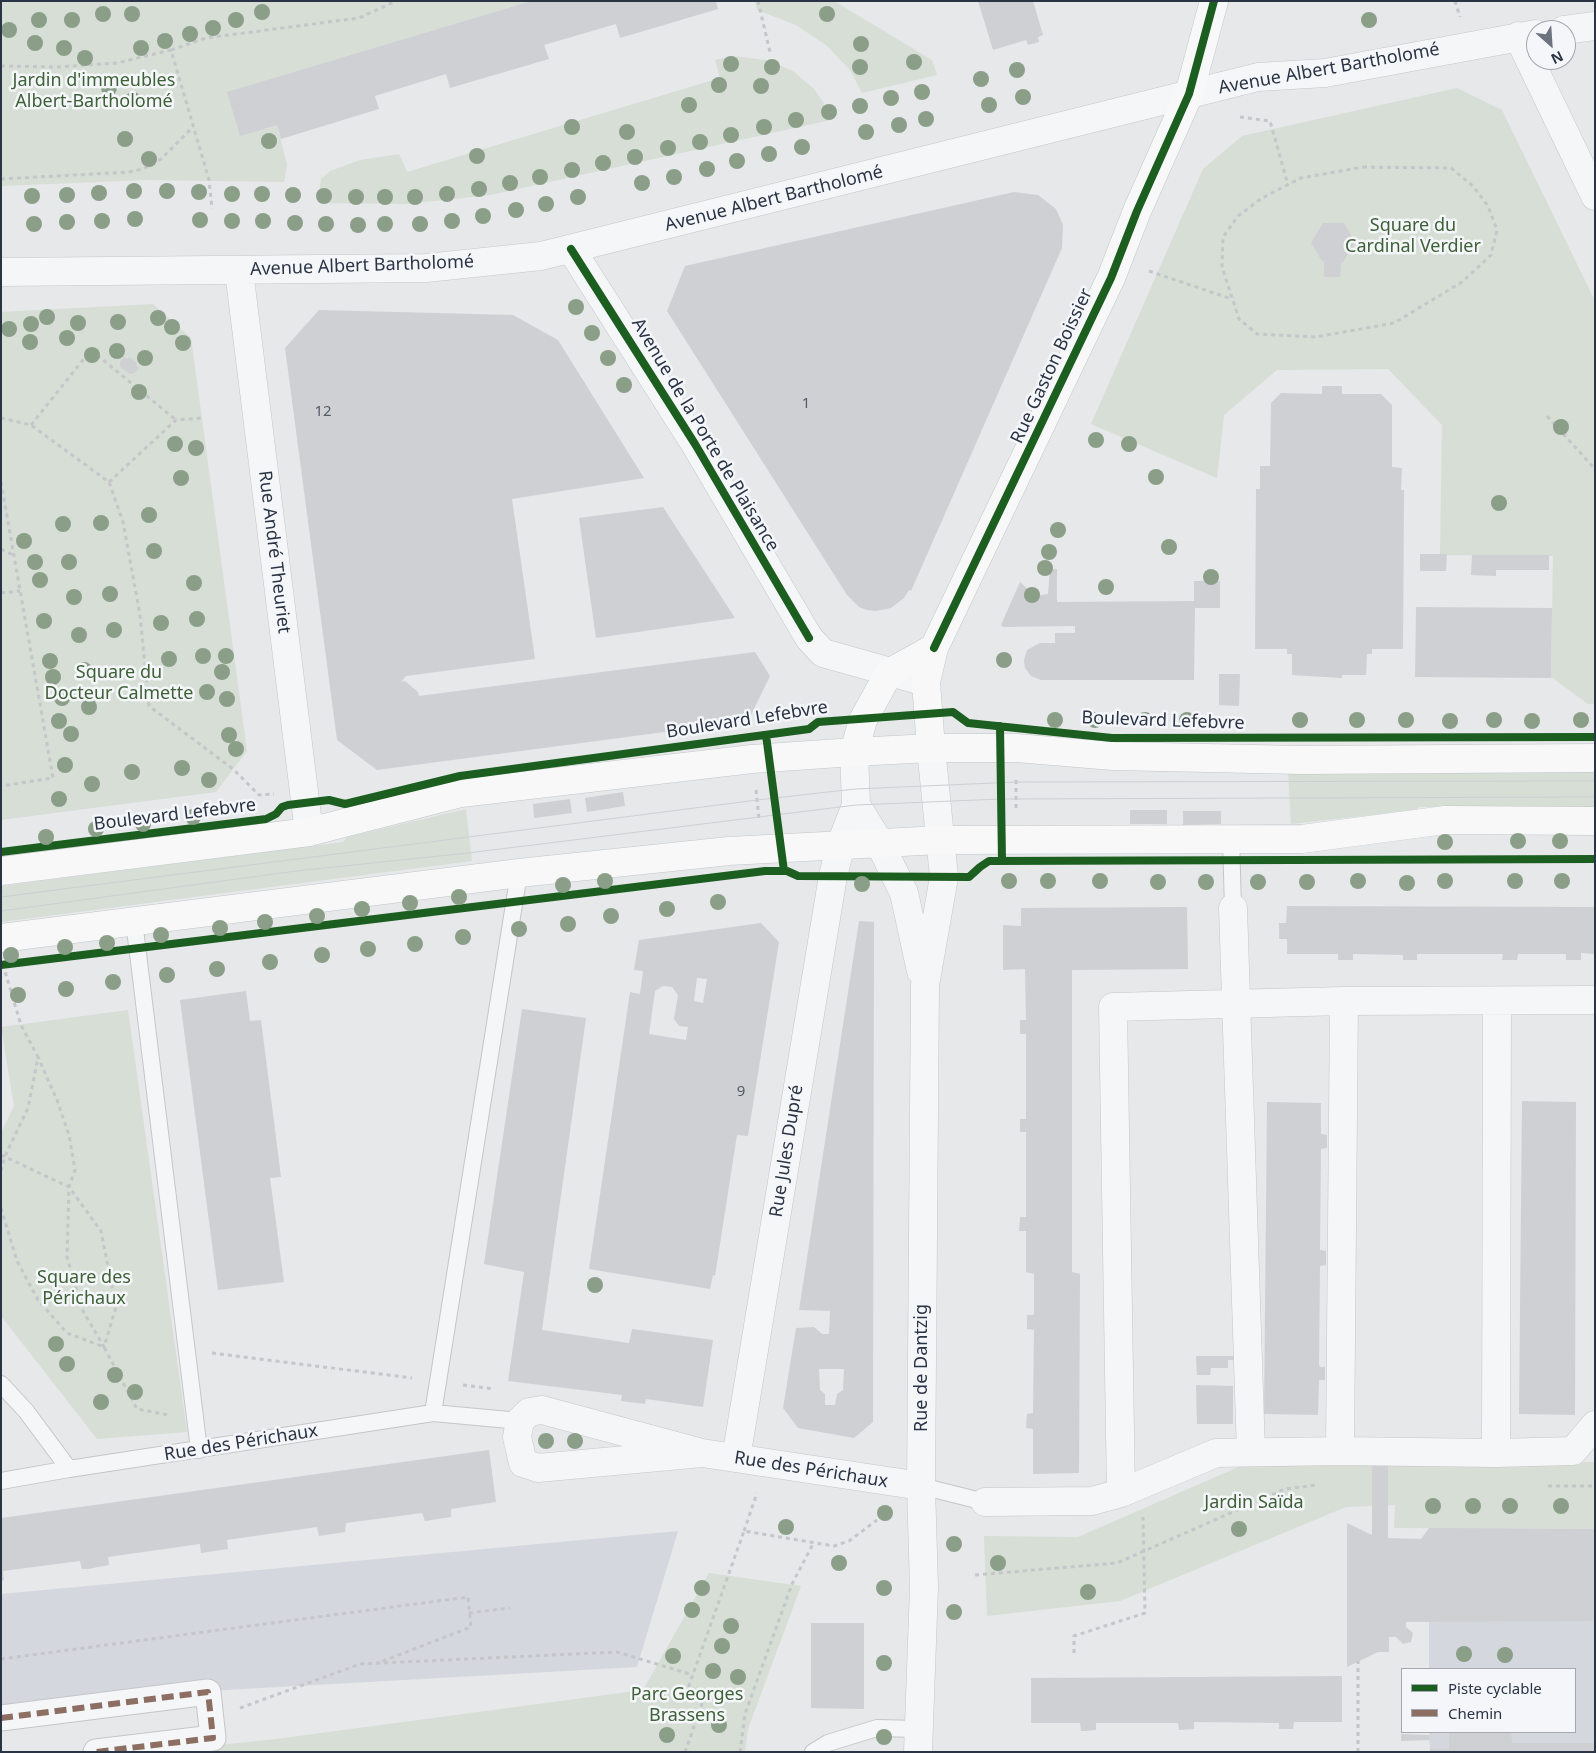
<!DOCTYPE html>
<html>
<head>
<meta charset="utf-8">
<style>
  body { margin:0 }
  #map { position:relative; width:1596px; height:1753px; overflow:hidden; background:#e6e8ea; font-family:"Noto Sans",sans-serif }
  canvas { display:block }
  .frame { position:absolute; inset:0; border:2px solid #2b3445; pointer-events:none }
  .legend { position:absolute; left:1401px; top:1668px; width:175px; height:65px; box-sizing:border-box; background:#f4f6f9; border:1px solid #a4a8b1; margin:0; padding:6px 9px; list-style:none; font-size:15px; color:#2b3445 }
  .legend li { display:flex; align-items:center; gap:10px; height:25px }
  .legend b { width:25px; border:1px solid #a4a8b1 }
  .north { position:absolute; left:1526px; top:20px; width:50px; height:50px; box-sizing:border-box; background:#f4f6f9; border:1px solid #a4a8b1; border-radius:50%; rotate:154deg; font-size:14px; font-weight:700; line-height:20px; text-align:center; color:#2b3445 }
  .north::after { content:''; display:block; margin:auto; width:18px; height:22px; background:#6c737f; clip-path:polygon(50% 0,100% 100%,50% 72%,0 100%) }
</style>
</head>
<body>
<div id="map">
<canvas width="1596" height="1753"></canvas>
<div class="frame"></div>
<ul class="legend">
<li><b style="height:6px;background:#1b5e20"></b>Piste cyclable</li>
<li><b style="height:6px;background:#8d6e63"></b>Chemin</li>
</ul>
<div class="north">N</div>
</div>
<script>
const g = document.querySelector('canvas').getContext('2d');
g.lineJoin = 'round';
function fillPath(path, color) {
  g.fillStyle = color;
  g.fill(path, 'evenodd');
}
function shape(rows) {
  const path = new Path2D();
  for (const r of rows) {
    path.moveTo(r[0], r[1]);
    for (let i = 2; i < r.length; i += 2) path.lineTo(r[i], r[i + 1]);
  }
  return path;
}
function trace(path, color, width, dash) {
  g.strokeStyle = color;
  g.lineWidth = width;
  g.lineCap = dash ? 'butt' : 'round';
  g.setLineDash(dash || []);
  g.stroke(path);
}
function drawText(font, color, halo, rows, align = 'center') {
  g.font = font + ' "Noto Sans",sans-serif';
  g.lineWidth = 5;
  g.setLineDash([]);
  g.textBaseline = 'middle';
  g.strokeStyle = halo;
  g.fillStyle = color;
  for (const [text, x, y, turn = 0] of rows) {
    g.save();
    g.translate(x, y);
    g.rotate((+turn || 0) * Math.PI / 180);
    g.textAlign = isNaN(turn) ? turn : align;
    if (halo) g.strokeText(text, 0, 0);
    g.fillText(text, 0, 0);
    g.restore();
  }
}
const built = shape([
  [1429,1528,1595,1529,1595,1752,1430,1752,1429,1732,1575,1732,1575,1669,1429,1669],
  [678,1531,637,1667,225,1690,1,1717,1,1594]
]);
const green = shape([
  [1,1,531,1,228,92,277,125,287,165,284,182,146,180,1,186],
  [755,1,834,1,932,60,937,75,862,93,850,70,826,45,796,25,757,10],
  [733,56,766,60,793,71,814,89,824,103,831,120,490,195,407,204,318,203,321,179,330,171,360,160,399,154,407,172,720,78,715,60],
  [1457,88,1502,110,1595,301,1595,704,1588,704,1551,677,1553,556,1440,555,1442,425,1388,369,1277,370,1224,415,1217,478,1091,424,1203,169,1242,136],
  [153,304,191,338,247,751,216,792,1,820,1,312],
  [1288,771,1595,772,1595,807,1419,807,1416,810,1291,824],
  [466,809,472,861,1,922,1,886,343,842,347,837],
  [128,1010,187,1432,97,1439,1,1316,1,1133,14,1106,1,1027],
  [1250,1462,1595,1462,1595,1529,1394,1528,1395,1505,1346,1507,1120,1601,987,1616,984,1536,1078,1537],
  [709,1573,801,1586,748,1729,745,1752,154,1752,276,1739,643,1690]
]);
const building = shape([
  [531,1,716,1,718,9,620,38,616,24,544,45,549,59,450,88,446,74,375,96,379,109,281,139,277,125,240,136,227,92],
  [978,1,1033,1,1043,35,1038,37,1039,42,1028,45,1026,40,993,50],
  [1014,192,1038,195,1056,209,1063,225,1062,248,911,591,909,590,904,598,891,608,876,611,867,610,859,607,847,595,667,311,685,266],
  [1323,223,1344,223,1355,242,1343,262,1341,262,1340,277,1324,277,1324,261,1322,261,1311,243],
  [319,310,513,315,558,340,644,478,512,499,535,659,406,676,401,682,405,681,418,692,419,696,755,652,770,676,748,721,377,770,337,740,285,348],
  [124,357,127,359,129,357,137,363,136,365,139,368,135,373,130,374,120,367,120,362],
  [1322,386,1342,386,1342,394,1381,394,1392,405,1392,467,1402,468,1401,490,1404,490,1403,649,1372,649,1372,654,1367,654,1366,675,1342,675,1342,678,1292,675,1292,654,1287,654,1287,649,1255,649,1256,489,1260,489,1260,466,1270,466,1271,403,1281,393,1322,394],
  [663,507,735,618,596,638,579,518],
  [1420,554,1447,554,1446,571,1420,571],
  [1472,555,1549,555,1549,570,1496,570,1496,576,1471,575],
  [1050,569,1057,569,1057,602,1194,601,1194,581,1220,581,1220,608,1195,608,1194,680,1041,680,1031,676,1025,668,1024,660,1027,650,1040,643,1055,643,1055,633,1075,633,1075,626,1003,627,1001,625,1020,582,1035,596,1048,594],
  [1416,607,1552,608,1551,678,1415,677],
  [1219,674,1240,674,1239,706,1219,705],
  [623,792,625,806,587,812,585,798],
  [570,799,572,813,534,818,533,804],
  [1130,810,1167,810,1167,824,1130,824],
  [1183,811,1221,811,1221,824,1183,825],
  [1287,906,1595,907,1595,954,1581,953,1581,960,1566,960,1566,954,1518,954,1517,960,1502,960,1503,954,1417,954,1417,960,1403,960,1403,955,1353,954,1353,960,1338,960,1338,954,1287,954,1287,939,1279,939,1279,923,1286,923],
  [1187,907,1188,969,1072,970,1072,1272,1080,1274,1079,1473,1033,1474,1033,1429,1026,1428,1027,1414,1033,1413,1034,1330,1027,1329,1027,1315,1033,1315,1034,1313,1034,1274,1026,1272,1026,1231,1019,1231,1020,1217,1026,1217,1026,1132,1020,1132,1020,1119,1026,1119,1026,1034,1020,1034,1020,1020,1026,1020,1025,969,1003,970,1003,925,1021,926,1021,908],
  [859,921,874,922,873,1422,854,1438,798,1428,783,1408,796,1328,814,1327,822,1334,829,1334,830,1311,799,1310],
  [819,1369,844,1369,843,1390,837,1394,835,1405,825,1405,825,1394,820,1390],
  [761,923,779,942,748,1136,737,1135,715,1276,713,1275,710,1289,589,1269,630,992,640,994,643,971,634,970,639,940],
  [697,978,707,979,703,1003,694,1001],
  [663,986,672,987,678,995,674,1019,679,1026,688,1027,686,1040,649,1034,655,991],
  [246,991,250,1021,261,1020,281,1177,270,1178,284,1282,218,1290,180,1000],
  [522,1009,586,1018,542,1330,629,1343,632,1329,713,1340,703,1407,646,1399,645,1404,621,1401,622,1395,508,1381,524,1272,484,1264],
  [1522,1101,1576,1102,1575,1415,1519,1414],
  [1267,1102,1321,1103,1321,1134,1327,1135,1327,1148,1321,1149,1320,1250,1326,1251,1326,1265,1320,1266,1319,1365,1320,1367,1325,1367,1325,1380,1319,1380,1319,1382,1318,1415,1264,1414],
  [1196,1356,1233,1356,1234,1360,1228,1360,1228,1368,1211,1368,1210,1375,1197,1375],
  [1196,1385,1233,1386,1233,1424,1197,1424],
  [489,1450,496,1502,451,1509,451,1517,425,1521,422,1513,346,1523,345,1532,319,1536,317,1527,227,1540,228,1549,201,1553,200,1544,108,1557,109,1565,88,1569,82,1569,80,1561,3,1571,4,1580,1,1581,1,1518],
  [1388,1455,1388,1538,1421,1539,1429,1528,1595,1529,1595,1621,1406,1622,1406,1627,1413,1633,1411,1642,1403,1644,1396,1637,1389,1637,1389,1652,1378,1652,1347,1667,1347,1523,1372,1535,1372,1460],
  [811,1623,864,1623,864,1709,811,1708],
  [1342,1676,1342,1722,1294,1722,1293,1729,1279,1729,1279,1723,1194,1722,1194,1729,1179,1730,1178,1723,1096,1723,1096,1730,1085,1731,1081,1731,1080,1723,1031,1723,1031,1678],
  [1449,1732,1511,1732,1512,1743,1595,1743,1595,1752,1430,1752,1430,1749,1449,1749],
  [1401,1734,1429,1735,1430,1740,1401,1741]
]);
const path = shape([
  [758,1,770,52],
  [1455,1,1460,17],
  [171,50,206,38,359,18,396,1],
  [1,66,56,67,117,63,171,50,209,180,212,209],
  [1240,117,1270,121,1288,185],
  [1363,167,1451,168,1473,186,1488,206,1497,230,1491,255,1462,282,1394,323,1316,337,1257,334,1239,319,1222,267,1223,237,1238,216,1262,198,1301,178,1363,167],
  [1,179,129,172,143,169,161,159,193,127],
  [1149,271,1232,299],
  [1547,416,1595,469],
  [1,418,31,425,109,482,123,522,140,615,149,706,233,769,259,795,274,794],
  [31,425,91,350,176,420],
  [1,482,53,778,1,786],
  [109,482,176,420,202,418],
  [1,549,13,555],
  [1,593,20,591],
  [1016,780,1016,809],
  [756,790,759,819],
  [1,1155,69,1187,101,1231,116,1307,104,1347,82,1309,67,1257,69,1187,75,1170,69,1135,57,1100,38,1057],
  [1,1171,5,1156,28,1108,38,1057,21,1025,4,968],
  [1,1208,17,1261,38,1300,67,1333,104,1347,137,1409,168,1415],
  [212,1353,412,1378],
  [463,1385,494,1389],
  [1548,1486,1595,1486],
  [744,1531,757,1493],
  [975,1575,1117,1563,1285,1489,1316,1485],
  [469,1613,510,1608],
  [1074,1653,1074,1636,1145,1613,1143,1517],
  [1,1659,468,1597,471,1627,378,1663],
  [240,1708,360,1664,617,1652,693,1675],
  [685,1752,704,1698,687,1691,744,1531,834,1546,849,1541,877,1520],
  [740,1752,745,1714,792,1584,814,1542],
  [1358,1752,1358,1661]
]);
const service = shape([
  [1231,838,1233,908],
  [134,921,199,1450],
  [1,1384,26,1411,69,1469,433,1413,520,1421],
  [433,1413,519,873],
  [1,1481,69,1469],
  [921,1486,985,1502],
  [813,1752,828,1743,877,1728,919,1729]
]);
const pedestrian = shape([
  [1,1718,208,1692,213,1738,96,1752]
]);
const minor = shape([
  [1564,30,1595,26],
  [1518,36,1595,196],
  [571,249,695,444,809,638,823,653,926,682],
  [239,271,309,832],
  [1,272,426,268,541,256,1258,77,1325,73,1536,34],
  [856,805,879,842,904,893,921,971],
  [1233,908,1251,1452],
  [1344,1001,1595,1000],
  [1340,1451,1496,1453,1573,1451,1595,1425],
  [702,1453,538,1468,523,1463,517,1437,520,1421,529,1412,542,1410,702,1453,921,1486],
  [1496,1453,1497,1001],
  [736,1458,833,876,841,844,856,805,854,752],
  [985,1502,1092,1501,1121,1493,1113,1007,1344,1001,1340,1451,1216,1453,1121,1493],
  [918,1752,924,1587,921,1486,925,985,944,877,931,748]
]);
const secondary = shape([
  [931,748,926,682,934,648,1111,278,1137,211,1189,94,1214,1],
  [854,752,863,720,889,673,934,648]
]);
const primary = shape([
  [1,871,309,832,461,793,752,759,854,752,931,748,1016,748,1113,756,1300,760,1595,758],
  [1,938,519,873,729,851,940,840,1302,839,1445,820,1595,821]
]);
const tram = shape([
  [1,897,757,800,855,789,1016,782,1595,781],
  [1,911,296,871,468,853,856,805,1001,799,1595,797]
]);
const quiet = shape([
  [1,1718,208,1692,213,1738,96,1752]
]);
const cycleway = shape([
  [571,249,695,444,809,638],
  [934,648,1111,278,1137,211,1189,94,1214,1],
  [1000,726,1002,861],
  [766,735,784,871],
  [1,852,266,819,276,814,282,807,288,805,329,800,345,804,460,776,809,729,818,722,953,712,968,723,1112,738,1595,737],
  [1,965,765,871,787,871,798,876,969,877,980,867,989,861,1595,859]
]);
const trees = [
  [262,12],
  [103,14],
  [132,14],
  [827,14],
  [39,20],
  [72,20],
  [236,20],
  [1369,20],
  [213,28],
  [9,30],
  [190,34],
  [165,41],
  [35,43],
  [861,44],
  [64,48],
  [141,48],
  [85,58],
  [914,62],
  [731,64],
  [772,67],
  [860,67],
  [1017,70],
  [981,79],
  [719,85],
  [761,86],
  [109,88],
  [922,92],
  [1023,97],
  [891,98],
  [133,100],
  [689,105],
  [989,105],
  [860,106],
  [829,112],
  [926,119],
  [796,120],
  [899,125],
  [572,127],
  [764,127],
  [627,132],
  [866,132],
  [731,135],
  [125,139],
  [269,141],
  [700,142],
  [802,147],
  [668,148],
  [769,154],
  [477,156],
  [635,157],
  [149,159],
  [737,161],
  [603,163],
  [707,169],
  [572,170],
  [540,177],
  [674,177],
  [510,183],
  [642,183],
  [479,189],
  [134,191],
  [167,191],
  [199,192],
  [99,193],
  [232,194],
  [262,194],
  [447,194],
  [67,195],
  [293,195],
  [32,196],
  [324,196],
  [356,197],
  [385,197],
  [415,197],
  [578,197],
  [546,204],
  [516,210],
  [483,216],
  [135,219],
  [200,220],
  [102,221],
  [232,221],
  [263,221],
  [452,221],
  [67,222],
  [295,223],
  [34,224],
  [326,224],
  [385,224],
  [420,224],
  [358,225],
  [576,307],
  [47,317],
  [158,318],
  [118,322],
  [78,323],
  [31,324],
  [172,327],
  [9,329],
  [592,333],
  [67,338],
  [30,342],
  [183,343],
  [117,351],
  [92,355],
  [145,358],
  [608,358],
  [624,385],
  [139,392],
  [1561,427],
  [1096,440],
  [175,444],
  [1129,444],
  [196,448],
  [1156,477],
  [181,478],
  [1499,503],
  [149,515],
  [101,523],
  [63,524],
  [1058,530],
  [24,541],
  [1169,547],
  [154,551],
  [1049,552],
  [35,562],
  [69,562],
  [1045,568],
  [1211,577],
  [40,580],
  [194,583],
  [1106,587],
  [110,594],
  [1032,595],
  [74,597],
  [197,619],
  [44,621],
  [161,623],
  [114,630],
  [79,635],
  [203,656],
  [226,656],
  [169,659],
  [1004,660],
  [50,661],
  [84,670],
  [222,672],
  [53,677],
  [207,692],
  [62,698],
  [227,699],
  [89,707],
  [1055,720],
  [1095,720],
  [1145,720],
  [1187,720],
  [1300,720],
  [1357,720],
  [1406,720],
  [1494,720],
  [1581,720],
  [59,721],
  [1450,721],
  [1532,721],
  [71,734],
  [229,735],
  [236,749],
  [65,765],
  [182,768],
  [132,772],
  [209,780],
  [92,784],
  [59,799],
  [193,817],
  [143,824],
  [96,829],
  [46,837],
  [1518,841],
  [1560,841],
  [1445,842],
  [605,881],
  [1009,881],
  [1048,881],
  [1100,881],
  [1358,881],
  [1445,881],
  [1515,881],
  [1562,881],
  [1158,882],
  [1206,882],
  [1258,882],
  [1307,882],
  [1407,883],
  [862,884],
  [563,885],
  [459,897],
  [718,902],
  [410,903],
  [362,909],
  [667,909],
  [317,916],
  [611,916],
  [265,922],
  [568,924],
  [220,928],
  [519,929],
  [161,935],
  [463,937],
  [107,943],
  [415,944],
  [65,947],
  [368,949],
  [11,955],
  [322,955],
  [270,962],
  [217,969],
  [167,975],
  [113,982],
  [66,989],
  [18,995],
  [595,1285],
  [56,1344],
  [67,1364],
  [115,1375],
  [135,1392],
  [101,1402],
  [546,1441],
  [575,1441],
  [1433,1506],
  [1473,1506],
  [1510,1506],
  [1561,1506],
  [885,1513],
  [786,1527],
  [1239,1529],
  [954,1544],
  [839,1563],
  [998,1563],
  [702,1588],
  [884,1588],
  [1088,1592],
  [692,1610],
  [954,1612],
  [731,1626],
  [722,1646],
  [1464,1654],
  [1505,1655],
  [673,1656],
  [884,1663],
  [713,1671],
  [738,1677],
  [719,1725],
  [667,1735],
  [884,1737]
];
const numberNames = [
  ["1",806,404],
  ["12",323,412],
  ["9",741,1092]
];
const streetNames = [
  ["Avenue Albert Bartholomé",1329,69,-10],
  ["Avenue Albert Bartholomé",774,199,-14],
  ["Avenue Albert Bartholomé",362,266,-2],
  ["Rue Gaston Boissier",1052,366,-65],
  ["Avenue de la Porte de Plaisance",705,435,59],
  ["Rue André Theuriet",274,552,83],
  ["Boulevard Lefebvre",747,720,-9],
  ["Boulevard Lefebvre",1163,721,2],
  ["Boulevard Lefebvre",175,815,-7],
  ["Rue Jules Dupré",787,1151,-81],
  ["Rue de Dantzig",922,1368,-90],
  ["Rue des Périchaux",241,1443,-9],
  ["Rue des Périchaux",811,1470,9]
];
const parkNames = [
  ["Jardin d'immeubles",94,81],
  ["Albert-Bartholomé",94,102],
  ["Square du",1413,226],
  ["Cardinal Verdier",1413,247],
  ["Square du",119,673],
  ["Docteur Calmette",119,694],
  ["Square des",84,1278],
  ["Périchaux",84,1299],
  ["Jardin Saïda",1254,1503],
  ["Parc Georges",687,1695],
  ["Brassens",687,1716]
];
fillPath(built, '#d4d7dd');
fillPath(green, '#d6ded6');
fillPath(building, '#ced0d3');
trace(service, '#c4c6c8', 18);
trace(pedestrian, '#c4c6c8', 27);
trace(minor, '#c4c6c8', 29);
trace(secondary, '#c4c6c8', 29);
trace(primary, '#c2c5c8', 29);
trace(path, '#c5c6ca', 3, [4, 4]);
trace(service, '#f5f6f7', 16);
trace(pedestrian, '#f5f6f7', 25);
trace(minor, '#f5f6f7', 28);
trace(secondary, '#f8f8f8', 28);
trace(primary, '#f8f8f8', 28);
trace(tram, '#cecfd2', 1);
trace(quiet, '#8d6e63', 6, [12, 6]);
trace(cycleway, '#1b5e20', 8);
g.fillStyle = '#8a9e88';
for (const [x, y] of trees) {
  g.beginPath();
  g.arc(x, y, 8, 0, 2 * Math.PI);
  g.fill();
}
drawText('15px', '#545c69', null, numberNames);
drawText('18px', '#2b3445', '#f4f6f9', streetNames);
drawText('18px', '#3f6138', '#f4f6f9', parkNames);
</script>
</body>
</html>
